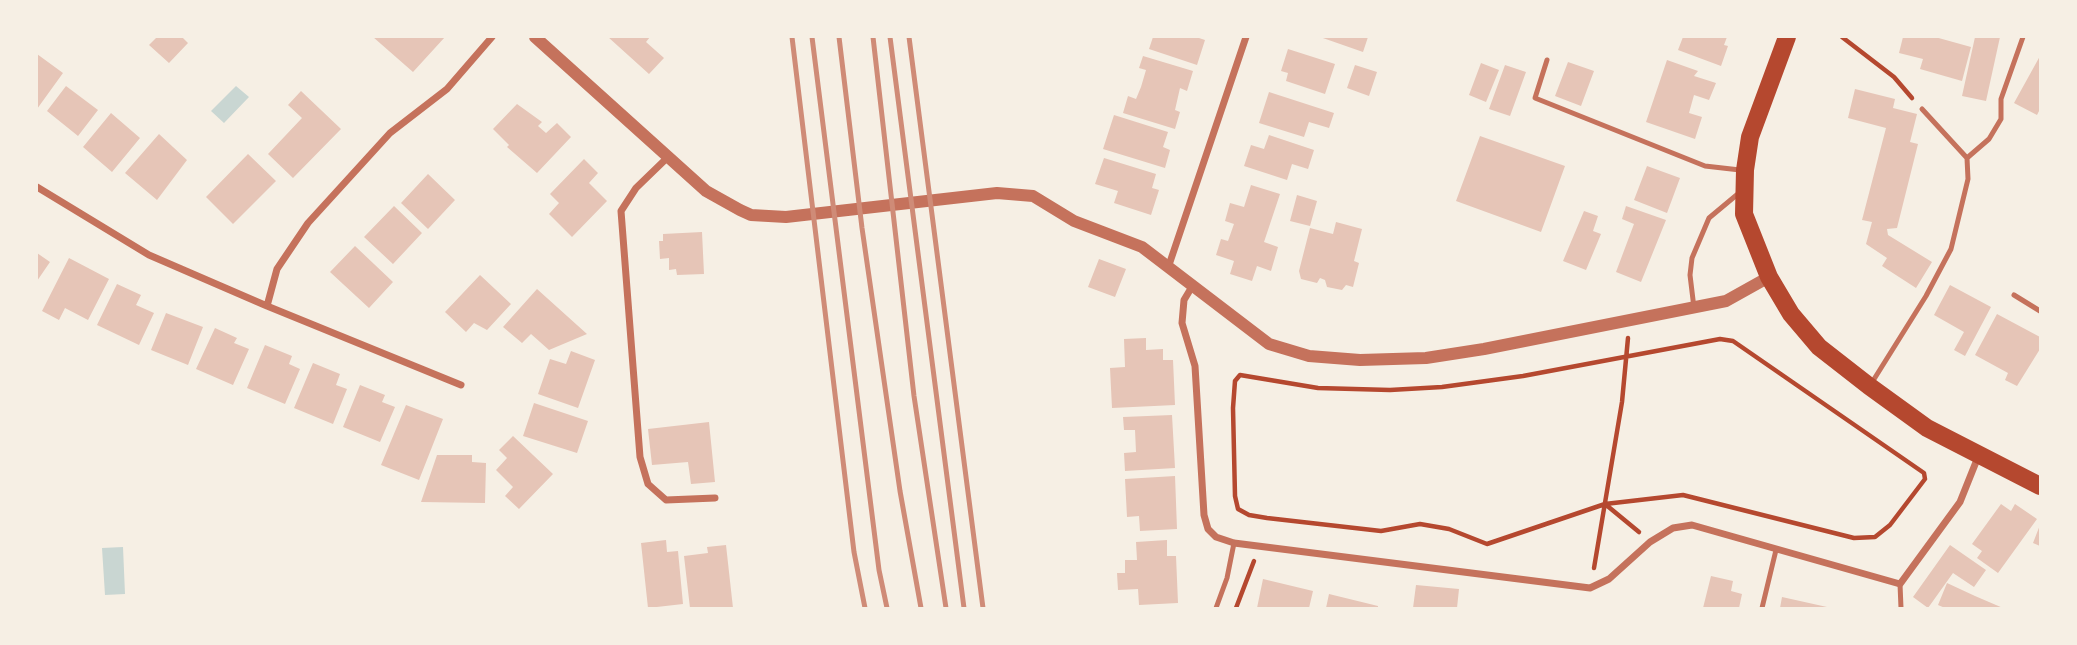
<!DOCTYPE html>
<html>
<head>
<meta charset="utf-8">
<style>
  body { margin:0 }
  #map { position:relative; width:2077px; height:645px; overflow:hidden; background:#f6efe4; font-family:"DM Sans",sans-serif }
  canvas { display:block }
  .frame { position:absolute; inset:0; border:38px solid #f6efe4; pointer-events:none }
</style>
</head>
<body>
<div id="map">
<canvas width="2077" height="645"></canvas>
<div class="frame"></div>
</div>
<script>
const g = document.querySelector('canvas').getContext('2d');
g.lineJoin = 'round';
function fillPath(path, color) {
  g.fillStyle = color;
  g.fill(path, 'evenodd');
}
function shape(rows) {
  const path = new Path2D();
  for (const r of rows) {
    path.moveTo(r[0], r[1]);
    for (let i = 2; i < r.length; i += 2) path.lineTo(r[i], r[i + 1]);
  }
  return path;
}
function trace(path, color, width, dash) {
  g.strokeStyle = color;
  g.lineWidth = width;
  g.lineCap = dash ? 'butt' : 'round';
  g.setLineDash(dash || []);
  g.stroke(path);
}
const water = shape([
  [236,86,249,97,224,123,211,111],
  [123,547,125,594,105,595,102,548]
]);
const building = shape([
  [157,37,182,37,188,43,169,63,149,45],
  [373,37,445,37,413,72],
  [608,37,650,37,646,42,664,58,649,74],
  [1153,37,1196,37,1205,40,1197,65,1149,49],
  [1320,37,1368,37,1363,52],
  [1683,37,1727,37,1724,45,1728,46,1721,66,1678,50],
  [1903,37,1935,37,1971,47,1962,81,1920,69,1923,59,1899,53],
  [1975,37,2000,37,1986,101,1962,96],
  [1288,49,1335,64,1325,94,1286,81,1288,73,1281,71],
  [37,54,63,73,37,109],
  [1143,56,1193,71,1187,91,1180,88,1175,110,1180,112,1175,129,1123,113,1128,96,1136,99,1141,87,1146,70,1139,68],
  [2040,56,2040,109,2037,115,2014,103],
  [1667,60,1698,71,1694,76,1716,83,1709,100,1694,95,1689,113,1702,117,1695,139,1646,122],
  [1568,62,1594,71,1581,106,1555,96],
  [1481,63,1499,70,1486,102,1469,95],
  [1355,65,1377,72,1369,96,1347,88],
  [1505,65,1526,72,1510,116,1489,109],
  [66,86,98,110,78,136,47,111],
  [1855,89,1895,99,1893,108,1917,114,1910,142,1918,144,1897,228,1887,229,1888,235,1932,262,1916,288,1882,266,1887,258,1866,244,1872,222,1862,220,1886,128,1848,118],
  [301,91,341,129,293,178,268,154,302,118,288,105],
  [1269,92,1334,113,1329,128,1309,122,1304,137,1259,123],
  [517,104,542,122,538,126,546,133,557,123,571,137,537,173,507,147,509,145,493,129],
  [111,113,140,138,112,172,83,147],
  [1114,115,1168,132,1163,147,1170,150,1165,168,1103,149],
  [159,134,187,160,157,200,125,173],
  [1269,135,1314,150,1308,169,1292,164,1287,180,1244,166,1251,145,1264,149],
  [1480,136,1565,166,1541,232,1456,201],
  [248,154,276,181,233,224,206,197],
  [1104,158,1156,174,1152,188,1159,190,1151,215,1114,203,1118,191,1095,184],
  [584,159,598,173,589,183,607,201,572,237,549,214,559,203,550,194],
  [1647,166,1680,178,1667,213,1634,200],
  [428,174,455,200,428,229,401,203],
  [1251,185,1280,194,1264,242,1278,247,1271,271,1257,266,1252,281,1230,274,1234,261,1216,255,1221,239,1228,241,1234,224,1225,221,1230,203,1244,207],
  [1297,195,1317,201,1310,226,1290,221],
  [394,206,422,233,393,264,364,237],
  [1626,206,1666,220,1641,282,1616,272,1634,224,1622,219],
  [1584,211,1598,216,1593,231,1601,234,1586,270,1563,261],
  [1336,222,1362,229,1354,261,1359,263,1353,287,1346,285,1342,290,1327,287,1325,280,1320,278,1317,283,1301,279,1299,271,1310,228,1333,234],
  [702,232,704,274,677,275,676,269,669,270,669,258,660,259,659,241,663,241,663,234],
  [355,246,393,282,369,308,330,272],
  [37,253,50,262,37,281],
  [69,258,109,279,88,320,65,308,59,320,42,311],
  [1099,259,1126,269,1115,297,1088,287],
  [480,275,511,304,487,330,474,323,466,332,445,312],
  [117,284,141,295,136,305,154,313,139,345,97,325],
  [1950,285,1991,307,1965,356,1954,350,1964,332,1934,315],
  [537,289,587,334,549,350,531,334,522,343,503,327],
  [166,313,203,327,188,365,151,350],
  [1997,314,2040,337,2040,349,2017,386,2005,380,2008,373,1975,355],
  [215,328,237,338,234,343,249,349,233,385,196,369],
  [1146,338,1146,350,1163,349,1163,360,1173,360,1175,405,1112,408,1110,368,1125,367,1124,339],
  [265,345,292,356,289,364,300,369,285,404,247,388],
  [571,351,595,360,578,408,538,394,550,359,566,364],
  [313,363,340,374,336,385,347,389,333,424,294,408],
  [360,385,385,395,382,402,395,407,380,442,343,427],
  [534,403,588,421,577,453,523,436],
  [406,405,443,419,419,480,381,465],
  [1172,415,1175,468,1125,471,1124,453,1136,452,1135,430,1124,430,1123,417],
  [709,422,715,482,691,484,688,462,652,465,648,429],
  [513,436,553,474,519,509,505,496,513,487,496,470,507,458,499,450],
  [437,455,472,455,472,462,486,463,485,503,421,502],
  [1175,476,1177,529,1140,531,1139,516,1127,517,1125,479],
  [2001,504,2011,511,2015,504,2037,519,1998,573,1977,558,1982,551,1972,544],
  [2040,525,2040,546,2033,543],
  [666,540,667,552,678,551,683,604,648,608,641,543],
  [1167,540,1167,556,1176,556,1178,603,1139,605,1138,589,1118,590,1117,573,1125,573,1125,560,1137,560,1136,542],
  [726,545,733,608,690,608,684,556,708,553,707,547],
  [1950,545,1986,570,1974,587,1953,573,1928,608,1913,597],
  [1711,576,1733,581,1731,591,1742,594,1739,608,1703,608],
  [1263,579,1313,591,1309,608,1257,608],
  [1947,583,1975,596,2003,608,1945,608,1938,605],
  [1416,585,1459,589,1457,608,1413,608],
  [1329,594,1378,606,1378,608,1326,608],
  [1782,597,1827,607,1827,608,1780,608]
]);
const path = shape([
  [1842,37,1894,77,1912,98],
  [1720,339,1733,341,1924,473,1925,479,1890,525,1875,537,1854,538,1683,495,1605,504,1487,544,1449,529,1420,524,1381,531,1267,518,1249,515,1238,509,1235,496,1233,408,1235,381,1240,375,1318,388,1390,390,1442,387,1523,376,1720,339],
  [1605,504,1639,532],
  [1594,568,1622,402,1628,338],
  [1236,608,1254,561]
]);
const service = shape([
  [1547,60,1535,98,1705,166,1740,170],
  [1967,158,1989,139,2001,119,2001,99,2023,37],
  [2014,295,2040,311],
  [1694,308,1690,275,1692,258,1709,218,1739,193],
  [1871,384,1926,296,1951,249,1968,179,1967,158,1922,109],
  [1900,584,1901,608],
  [1216,608,1227,578,1234,543],
  [1762,608,1776,550]
]);
const minor = shape([
  [668,157,636,188,621,211,640,457,648,484,666,500,715,498],
  [37,187,149,255,267,306],
  [1169,265,1246,37],
  [1193,285,1184,300,1182,323,1195,366,1204,515,1208,529,1216,537,1234,543,1590,588,1609,579,1650,542,1673,528,1692,525,1900,584,1960,502,1978,457],
  [461,385,267,306,277,269,308,223,390,133,447,89,492,37]
]);
const tertiary = shape([
  [535,37,706,191,740,210,751,215,786,217,997,193,1033,196,1074,221,1142,247,1269,344,1309,356,1360,360,1426,358,1484,349,1726,301,1769,277]
]);
const primary = shape([
  [1787,37,1750,137,1745,170,1744,214,1769,277,1791,314,1819,347,1869,386,1927,428,2040,486]
]);
const rail = shape([
  [792,37,854,552,865,608],
  [812,37,879,570,887,608],
  [839,37,862,228,900,491,921,608],
  [873,37,914,396,946,608],
  [890,37,964,608],
  [909,37,983,608]
]);
fillPath(water, '#c9d6d2');
fillPath(building, '#e6c5b7');
trace(path, '#b5482f', 4.5);
trace(service, '#c5725c', 5);
trace(minor, '#c5725c', 7);
trace(tertiary, '#c5725c', 12);
trace(primary, '#b5482f', 18);
trace(rail, '#cf8b77', 5);
</script>
</body>
</html>
